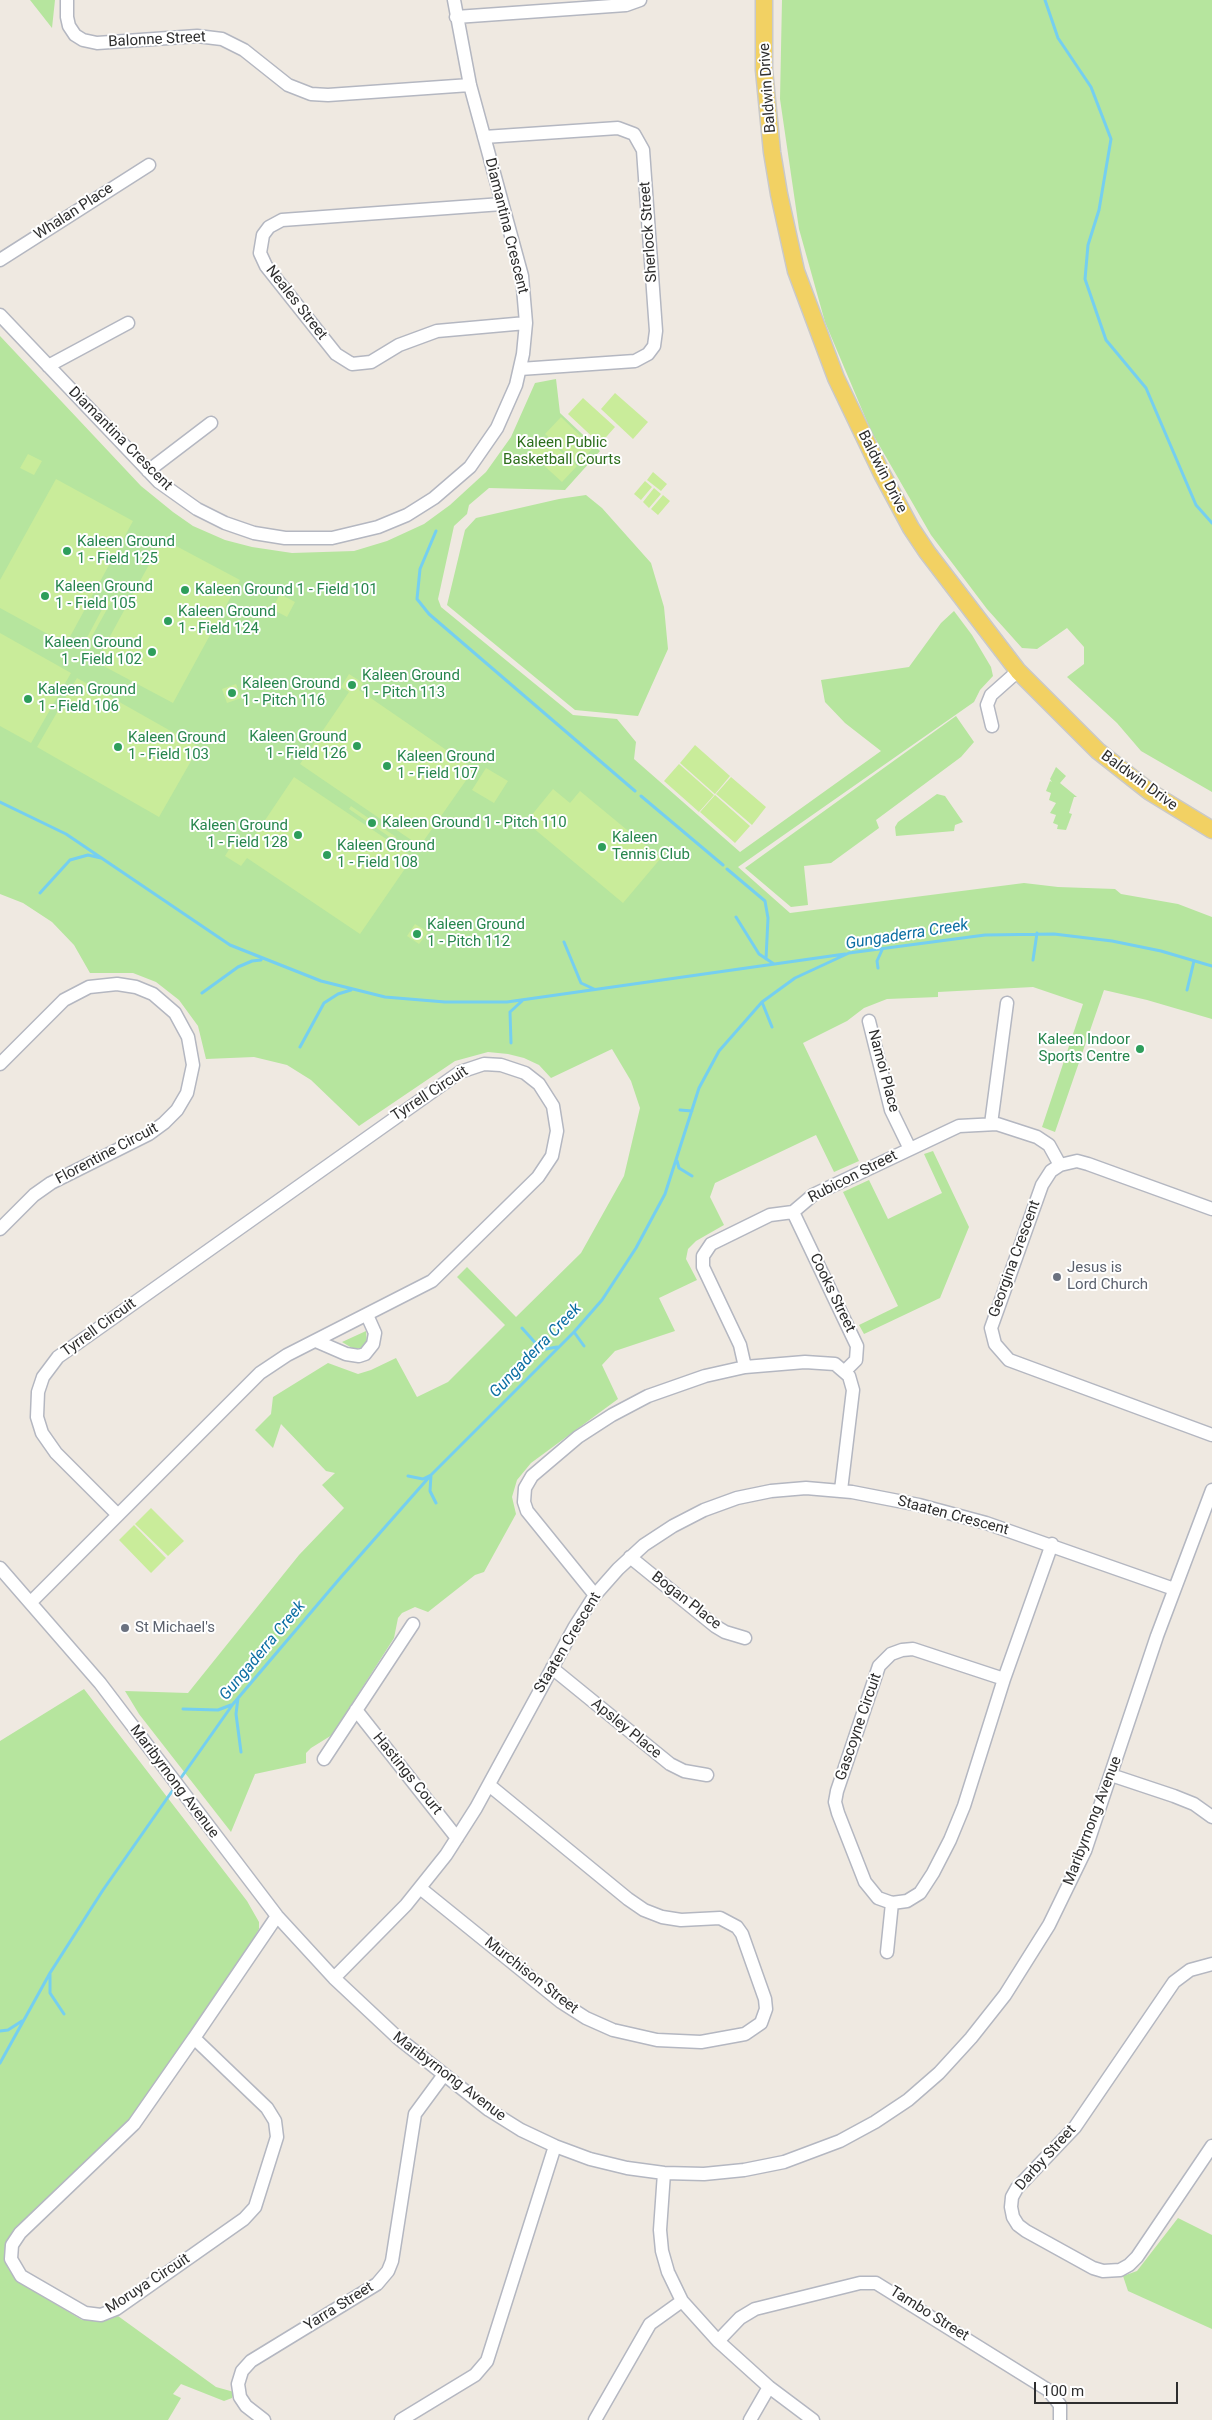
<!DOCTYPE html>
<html>
<head>
<meta charset="utf-8">
<style>
  body { margin:0 }
  #map { position:relative; width:1212px; height:2420px; overflow:hidden; background:#efe9e1; font-family:Roboto,sans-serif }
  canvas { display:block }
  .scale { position:absolute; left:1034px; top:2382px; width:144px; height:22px; box-sizing:border-box; border:2px solid #2e2e2e; border-top:0; padding-left:6px; font-size:15px; line-height:18px; white-space:nowrap; color:#2e2e2e; -webkit-text-stroke:4px #fff; paint-order:stroke }
</style>
</head>
<body>
<div id="map">
<canvas width="1212" height="2420"></canvas>
<div class="scale">100 m</div>
</div>
<script>
const g = document.querySelector('canvas').getContext('2d');
g.lineJoin = 'round';
function fillPath(path, color) {
  g.fillStyle = color;
  g.fill(path, 'evenodd');
}
function shape(rows) {
  const path = new Path2D();
  for (const r of rows) {
    path.moveTo(r[0], r[1]);
    for (let i = 2; i < r.length; i += 2) path.lineTo(r[i], r[i + 1]);
  }
  return path;
}
function trace(path, color, width, dash) {
  g.strokeStyle = color;
  g.lineWidth = width;
  g.lineCap = dash ? 'butt' : 'round';
  g.setLineDash(dash || []);
  g.stroke(path);
}
function drawText(font, color, halo, rows, align = 'center') {
  g.font = font + ' Roboto,sans-serif';
  g.lineWidth = 4;
  g.setLineDash([]);
  g.textBaseline = 'middle';
  g.strokeStyle = halo;
  g.fillStyle = color;
  for (const [text, x, y, turn = 0] of rows) {
    g.save();
    g.translate(x, y);
    g.rotate((+turn || 0) * Math.PI / 180);
    g.textAlign = isNaN(turn) ? turn : align;
    if (halo) g.strokeText(text, 0, 0);
    g.fillText(text, 0, 0);
    g.restore();
  }
}
const green = shape([
  [30,0,55,0,52,28],
  [782,0,1212,0,1212,792,1141,751,1117,723,1067,677,1084,664,1084,647,1067,628,1037,649,1022,648,987,609,931,535,871,431,825,322,799,229,780,99],
  [0,336,141,486,173,512,193,526,225,540,252,547,292,553,354,551,387,541,424,524,450,505,486,472,511,437,535,383,556,379,560,413,600,451,565,490,489,488,469,505,467,514,454,526,438,599,441,607,573,715,617,719,636,742,634,759,740,852,881,751,845,723,825,702,821,680,909,667,941,623,954,611,972,635,991,667,993,676,980,690,974,702,738,867,790,913,1024,883,1058,887,1115,889,1121,894,1178,904,1212,917,1212,1019,1147,1000,1104,990,1055,1132,1042,1127,1083,1004,1033,987,938,992,938,997,887,999,864,1008,847,1021,803,1043,859,1161,834,1172,816,1135,715,1183,710,1197,724,1225,696,1241,688,1249,686,1259,697,1280,659,1298,675,1331,615,1351,602,1365,618,1399,531,1463,517,1480,512,1497,516,1514,484,1572,475,1575,428,1612,415,1607,402,1613,398,1618,394,1638,332,1735,311,1748,306,1753,306,1763,255,1774,231,1832,139,1714,125,1691,188,1693,299,1555,344,1508,322,1485,335,1473,326,1471,281,1424,273,1448,255,1430,271,1414,273,1397,328,1363,358,1374,371,1370,396,1358,417,1397,448,1382,505,1325,457,1277,467,1267,516,1317,581,1253,624,1176,640,1108,631,1081,612,1049,551,1078,539,1065,524,1058,508,1054,488,1052,455,1061,359,1126,311,1080,287,1065,254,1057,206,1059,198,1026,179,1000,156,982,133,973,90,973,74,945,52,922,23,903,0,894],
  [586,495,602,508,651,563,664,607,668,649,638,716,575,710,447,605,465,530,476,518,559,499],
  [956,716,974,742,961,757,876,820,879,828,831,863,804,866,808,905,791,907,745,868],
  [1056,767,1066,776,1060,783,1077,797,1074,797,1069,813,1072,814,1066,830,1057,829,1058,825,1053,823,1056,815,1050,813,1056,803,1049,800,1051,793,1046,791,1050,781,1052,782,1050,779],
  [937,794,945,796,963,822,955,825,954,831,896,836,895,827,898,822],
  [933,1151,969,1227,940,1298,864,1334,859,1325,898,1306,843,1192,869,1180,888,1219,942,1193,924,1154],
  [366,1331,367,1342,361,1348,352,1348,342,1342],
  [84,1689,247,1901,259,1922,259,1929,249,1947,138,2112,102,2148,8,2256,8,2268,16,2280,82,2320,108,2320,118,2316,216,2387,234,2392,232,2398,224,2401,181,2384,173,2394,181,2398,168,2420,0,2420,0,1741],
  [1178,2218,1212,2235,1212,2329,1128,2291,1123,2276,1137,2271]
]);
const pitch = shape([
  [615,393,648,422,633,439,601,409],
  [583,398,615,427,600,444,568,414],
  [561,417,593,448,578,464,545,434],
  [544,436,577,466,562,482,529,452],
  [28,454,42,461,34,475,20,468],
  [653,472,667,484,661,491,647,480],
  [56,479,133,521,66,644,0,608,0,580],
  [645,481,652,487,641,500,634,494],
  [654,488,661,494,649,508,643,502],
  [663,495,670,501,658,515,651,509],
  [163,539,240,580,173,703,96,662],
  [280,594,295,602,287,617,272,609],
  [107,600,111,602,85,649,82,647],
  [0,633,71,673,31,743,0,726],
  [349,674,363,683,359,690,474,769,420,846,300,764,349,692,341,687],
  [77,678,199,747,159,817,37,747],
  [236,684,241,698,227,703,222,689],
  [695,745,730,776,715,794,680,763],
  [679,764,714,795,699,812,664,781],
  [486,768,508,781,494,803,472,790],
  [294,777,413,857,360,934,247,858,241,866,225,856,233,843,245,850],
  [731,777,766,807,752,825,716,794],
  [553,789,570,803,580,791,661,858,623,903,526,822],
  [715,795,750,826,735,843,700,812],
  [351,806,396,837,394,840,349,809],
  [415,924,428,932,419,944,407,936],
  [151,1508,184,1541,168,1556,135,1524],
  [134,1525,166,1558,151,1573,119,1540]
]);
const stream = shape([
  [1045,0,1058,38,1091,87,1111,139,1099,210,1088,245,1085,279,1106,340,1146,388,1196,505,1212,523],
  [436,531,420,569,417,599,429,614,635,791],
  [641,796,723,865],
  [0,802,66,834,230,945,321,981,385,997,445,1002,507,1002,845,954],
  [727,869,765,901,768,918,766,959],
  [40,893,70,860,88,855,101,858],
  [736,917,759,954,774,964],
  [564,942,581,983,594,989],
  [1033,960,1037,933],
  [878,968,877,961,882,950],
  [1187,990,1194,961],
  [202,993,238,967,252,961,261,960],
  [762,1002,772,1027],
  [511,1043,510,1012,522,1001],
  [300,1047,324,1003,338,994,351,990],
  [680,1110,692,1111],
  [677,1161,679,1168,692,1176],
  [522,1328,539,1347,546,1349,557,1347],
  [574,1332,584,1346],
  [408,1476,423,1479,431,1475,430,1491,436,1503],
  [238,1698,236,1714,241,1752],
  [183,1709,218,1710,231,1705],
  [178,1782,233,1704,341,1577,431,1475,574,1332,602,1300,636,1248,665,1194,699,1088,719,1051,762,1002,795,978,849,953,985,935,1054,934,1112,941,1161,951,1212,966],
  [50,1974,50,1993,64,2014],
  [0,2031,8,2030,22,2021],
  [0,2063,50,1973,103,1890,175,1787]
]);
const minor = shape([
  [67,0,67,17,69,26,75,35,83,40,97,43,197,36,222,39,244,50,288,85,311,94,328,95,470,85],
  [456,17,626,5,640,0],
  [484,137,618,128,634,134,643,150,656,331,654,346,648,354,635,361,520,369],
  [502,204,282,220,269,227,263,235,260,253,266,266,336,354,352,364,371,362,399,345,437,331,526,323],
  [0,260,149,165],
  [0,315,159,482,197,509,225,523,254,533,285,538,332,538,378,527,407,515,434,498,470,467,497,428,516,385,523,354,526,323,522,276,470,85,454,0],
  [48,366,128,323],
  [148,471,211,423],
  [992,726,987,705,991,695,1018,671],
  [869,1021,891,1110,910,1149],
  [0,1064,64,1000,89,987,117,984,136,987,153,994,175,1013,188,1037,193,1065,187,1093,177,1110,164,1123,149,1134,51,1183,34,1195,0,1229],
  [991,1124,1007,1003],
  [1212,1209,1088,1164,1077,1161,1060,1165,1051,1171,1042,1185,991,1328,995,1344,1009,1360,1212,1435],
  [793,1212,857,1346,856,1360,845,1371],
  [316,1341,346,1354,359,1356,365,1354,373,1344,375,1333,367,1315],
  [745,1367,740,1345,703,1267,703,1256,711,1244,770,1215,793,1212,813,1195,959,1126,997,1124,1037,1137,1049,1145,1060,1165],
  [630,1557,715,1626,725,1632,745,1638],
  [0,1568,100,1683,277,1916,334,1978,398,2038,489,2110,521,2130,555,2146,590,2159,627,2168,664,2173,704,2174,744,2170,784,2162,840,2141,875,2122,908,2100,939,2073,971,2038,1005,1995,1049,1925,1085,1851,1157,1636,1212,1490],
  [595,1595,527,1511,524,1502,525,1488,532,1476,578,1437,612,1415,648,1396,705,1376,745,1367,805,1362,835,1364,849,1376,853,1390,841,1490],
  [31,1602,118,1515,56,1453,42,1433,37,1417,38,1392,43,1377,58,1357,460,1072,484,1064,501,1065,525,1073,539,1084,553,1106,557,1131,552,1156,538,1177,432,1281,287,1355,260,1373,118,1515],
  [552,1668,670,1764,684,1771,707,1775],
  [1004,1679,964,1806,950,1840,933,1873,920,1893,907,1901,892,1903,878,1898,865,1882,838,1813,835,1802,837,1791,879,1666,891,1654,902,1650,913,1649,1004,1679,1052,1544],
  [356,1710,457,1838],
  [324,1759,413,1624],
  [1111,1775,1174,1796,1194,1804,1212,1817],
  [420,1888,561,2002,586,2018,613,2030,657,2040,701,2042,745,2034,761,2023,766,2009,765,1999,742,1934,737,1927,720,1918,681,1920,662,1917,644,1910,628,1899,489,1785],
  [887,1952,892,1903],
  [1212,1964,1190,1970,1174,1982,1075,2127,1017,2188,1012,2197,1011,2207,1013,2217,1018,2225,1026,2231,1093,2268,1103,2271,1120,2270,1129,2265,1137,2257,1212,2146],
  [334,1978,406,1905,446,1855,476,1808,574,1628,595,1595,618,1569,644,1545,673,1526,704,1510,737,1498,771,1491,806,1488,852,1492,919,1505,986,1523,1174,1589],
  [194,2038,134,2124,20,2233,12,2245,11,2259,21,2276,85,2313,101,2315,116,2309,244,2219,255,2207,277,2137,275,2121,267,2108,194,2038,277,1916],
  [664,2173,660,2230,662,2251,668,2272,682,2301,718,2341,769,2387,813,2420],
  [718,2341,740,2318,755,2309,860,2283,876,2283,1048,2390,1060,2405,1060,2420],
  [264,2420,246,2406,240,2397,238,2384,242,2371,251,2361,377,2284,388,2271,392,2261,415,2114,443,2076],
  [401,2420,475,2375,487,2361,555,2146],
  [595,2420,650,2324,682,2301],
  [750,2420,769,2387]
]);
const major = shape([
  [764,0,764,70,772,152,779,194,796,271,836,378,882,474,911,528,927,552,1018,671,1098,751,1150,792,1212,830]
]);
const markers = [
  [67,551,5,"#2e9e5b"],
  [185,590,5,"#2e9e5b"],
  [45,596,5,"#2e9e5b"],
  [168,621,5,"#2e9e5b"],
  [152,652,5,"#2e9e5b"],
  [352,685,5,"#2e9e5b"],
  [232,693,5,"#2e9e5b"],
  [28,699,5,"#2e9e5b"],
  [357,746,5,"#2e9e5b"],
  [118,747,5,"#2e9e5b"],
  [387,766,5,"#2e9e5b"],
  [372,823,5,"#2e9e5b"],
  [298,835,5,"#2e9e5b"],
  [602,847,5,"#2e9e5b"],
  [327,855,5,"#2e9e5b"],
  [417,934,5,"#2e9e5b"],
  [1140,1049,5,"#2e9e5b"],
  [1057,1277,5,"#6b7280"],
  [125,1628,5,"#6b7280"]
];
const streetNames = [
  ["Balonne Street",157,40,-3],
  ["Baldwin Drive",768,88,-94],
  ["Whalan Place",74,212,-33],
  ["Diamantina Crescent",506,226,76],
  ["Sherlock Street",649,232,-94],
  ["Neales Street",296,303,52],
  ["Diamantina Crescent",120,439,45],
  ["Baldwin Drive",882,472,63],
  ["Baldwin Drive",1139,781,36],
  ["Namoi Place",883,1071,75],
  ["Tyrrell Circuit",430,1094,-33],
  ["Florentine Circuit",107,1154,-28],
  ["Rubicon Street",853,1177,-27],
  ["Georgina Crescent",1015,1259,-70],
  ["Cooks Street",832,1293,64],
  ["Tyrrell Circuit",99,1328,-36],
  ["Staaten Crescent",953,1516,15],
  ["Bogan Place",686,1601,38],
  ["Staaten Crescent",568,1643,-59],
  ["Gascoyne Circuit",859,1727,-71],
  ["Apsley Place",626,1729,39],
  ["Hastings Court",407,1774,51],
  ["Maribyrnong Avenue",174,1782,53],
  ["Maribyrnong Avenue",1093,1821,-69],
  ["Murchison Street",531,1976,38],
  ["Maribyrnong Avenue",449,2077,37],
  ["Darby Street",1046,2158,-48],
  ["Moruya Circuit",148,2284,-33],
  ["Yarra Street",339,2307,-32],
  ["Tambo Street",929,2314,32]
];
const parkNames = [
  ["Kaleen Public",562,443],
  ["Basketball Courts",562,460]
];
const leisureNames = [
  ["Kaleen Ground",77,542],
  ["1 - Field 125",77,559],
  ["Kaleen Ground",55,587],
  ["1 - Field 105",55,604],
  ["Kaleen Ground 1 - Field 101",195,590],
  ["Kaleen Ground",178,612],
  ["1 - Field 124",178,629],
  ["Kaleen Ground",142,643,"right"],
  ["1 - Field 102",142,660,"right"],
  ["Kaleen Ground",362,676],
  ["1 - Pitch 113",362,693],
  ["Kaleen Ground",242,684],
  ["1 - Pitch 116",242,701],
  ["Kaleen Ground",38,690],
  ["1 - Field 106",38,707],
  ["Kaleen Ground",347,737,"right"],
  ["1 - Field 126",347,754,"right"],
  ["Kaleen Ground",128,738],
  ["1 - Field 103",128,755],
  ["Kaleen Ground",397,757],
  ["1 - Field 107",397,774],
  ["Kaleen Ground 1 - Pitch 110",382,823],
  ["Kaleen Ground",288,826,"right"],
  ["1 - Field 128",288,843,"right"],
  ["Kaleen",612,838],
  ["Tennis Club",612,855],
  ["Kaleen Ground",337,846],
  ["1 - Field 108",337,863],
  ["Kaleen Ground",427,925],
  ["1 - Pitch 112",427,942],
  ["Kaleen Indoor",1130,1040,"right"],
  ["Sports Centre",1130,1057,"right"]
];
const worshipNames = [
  ["Jesus is",1067,1268],
  ["Lord Church",1067,1285],
  ["St Michael's",135,1628]
];
const waterNames = [
  ["Gungaderra Creek",907,935,-9],
  ["Gungaderra Creek",536,1351,-46],
  ["Gungaderra Creek",263,1651,-50]
];
fillPath(green, '#b6e59e');
fillPath(pitch, '#c9ec9a');
trace(stream, '#75cff0', 3);
trace(minor, '#b4b7c1', 15);
trace(major, '#c9c9c9', 19);
trace(minor, '#fff', 12);
trace(major, '#f2d163', 16);
for (const [x, y, r, color] of markers) {
  const dot = new Path2D();
  dot.arc(x, y, r, 0, 2 * Math.PI);
  g.fillStyle = color;
  g.fill(dot);
  trace(dot, '#fff', 2);
}
drawText('15px', '#2e2e2e', '#fff', streetNames);
drawText('15px', '#2c6e1b', '#fff', parkNames);
drawText('15px', '#27864d', '#fff', leisureNames, 'left');
drawText('15px', '#5b616d', '#fff', worshipNames, 'left');
drawText('italic 16px', '#0d6fa3', '#fff', waterNames);
</script>
</body>
</html>
